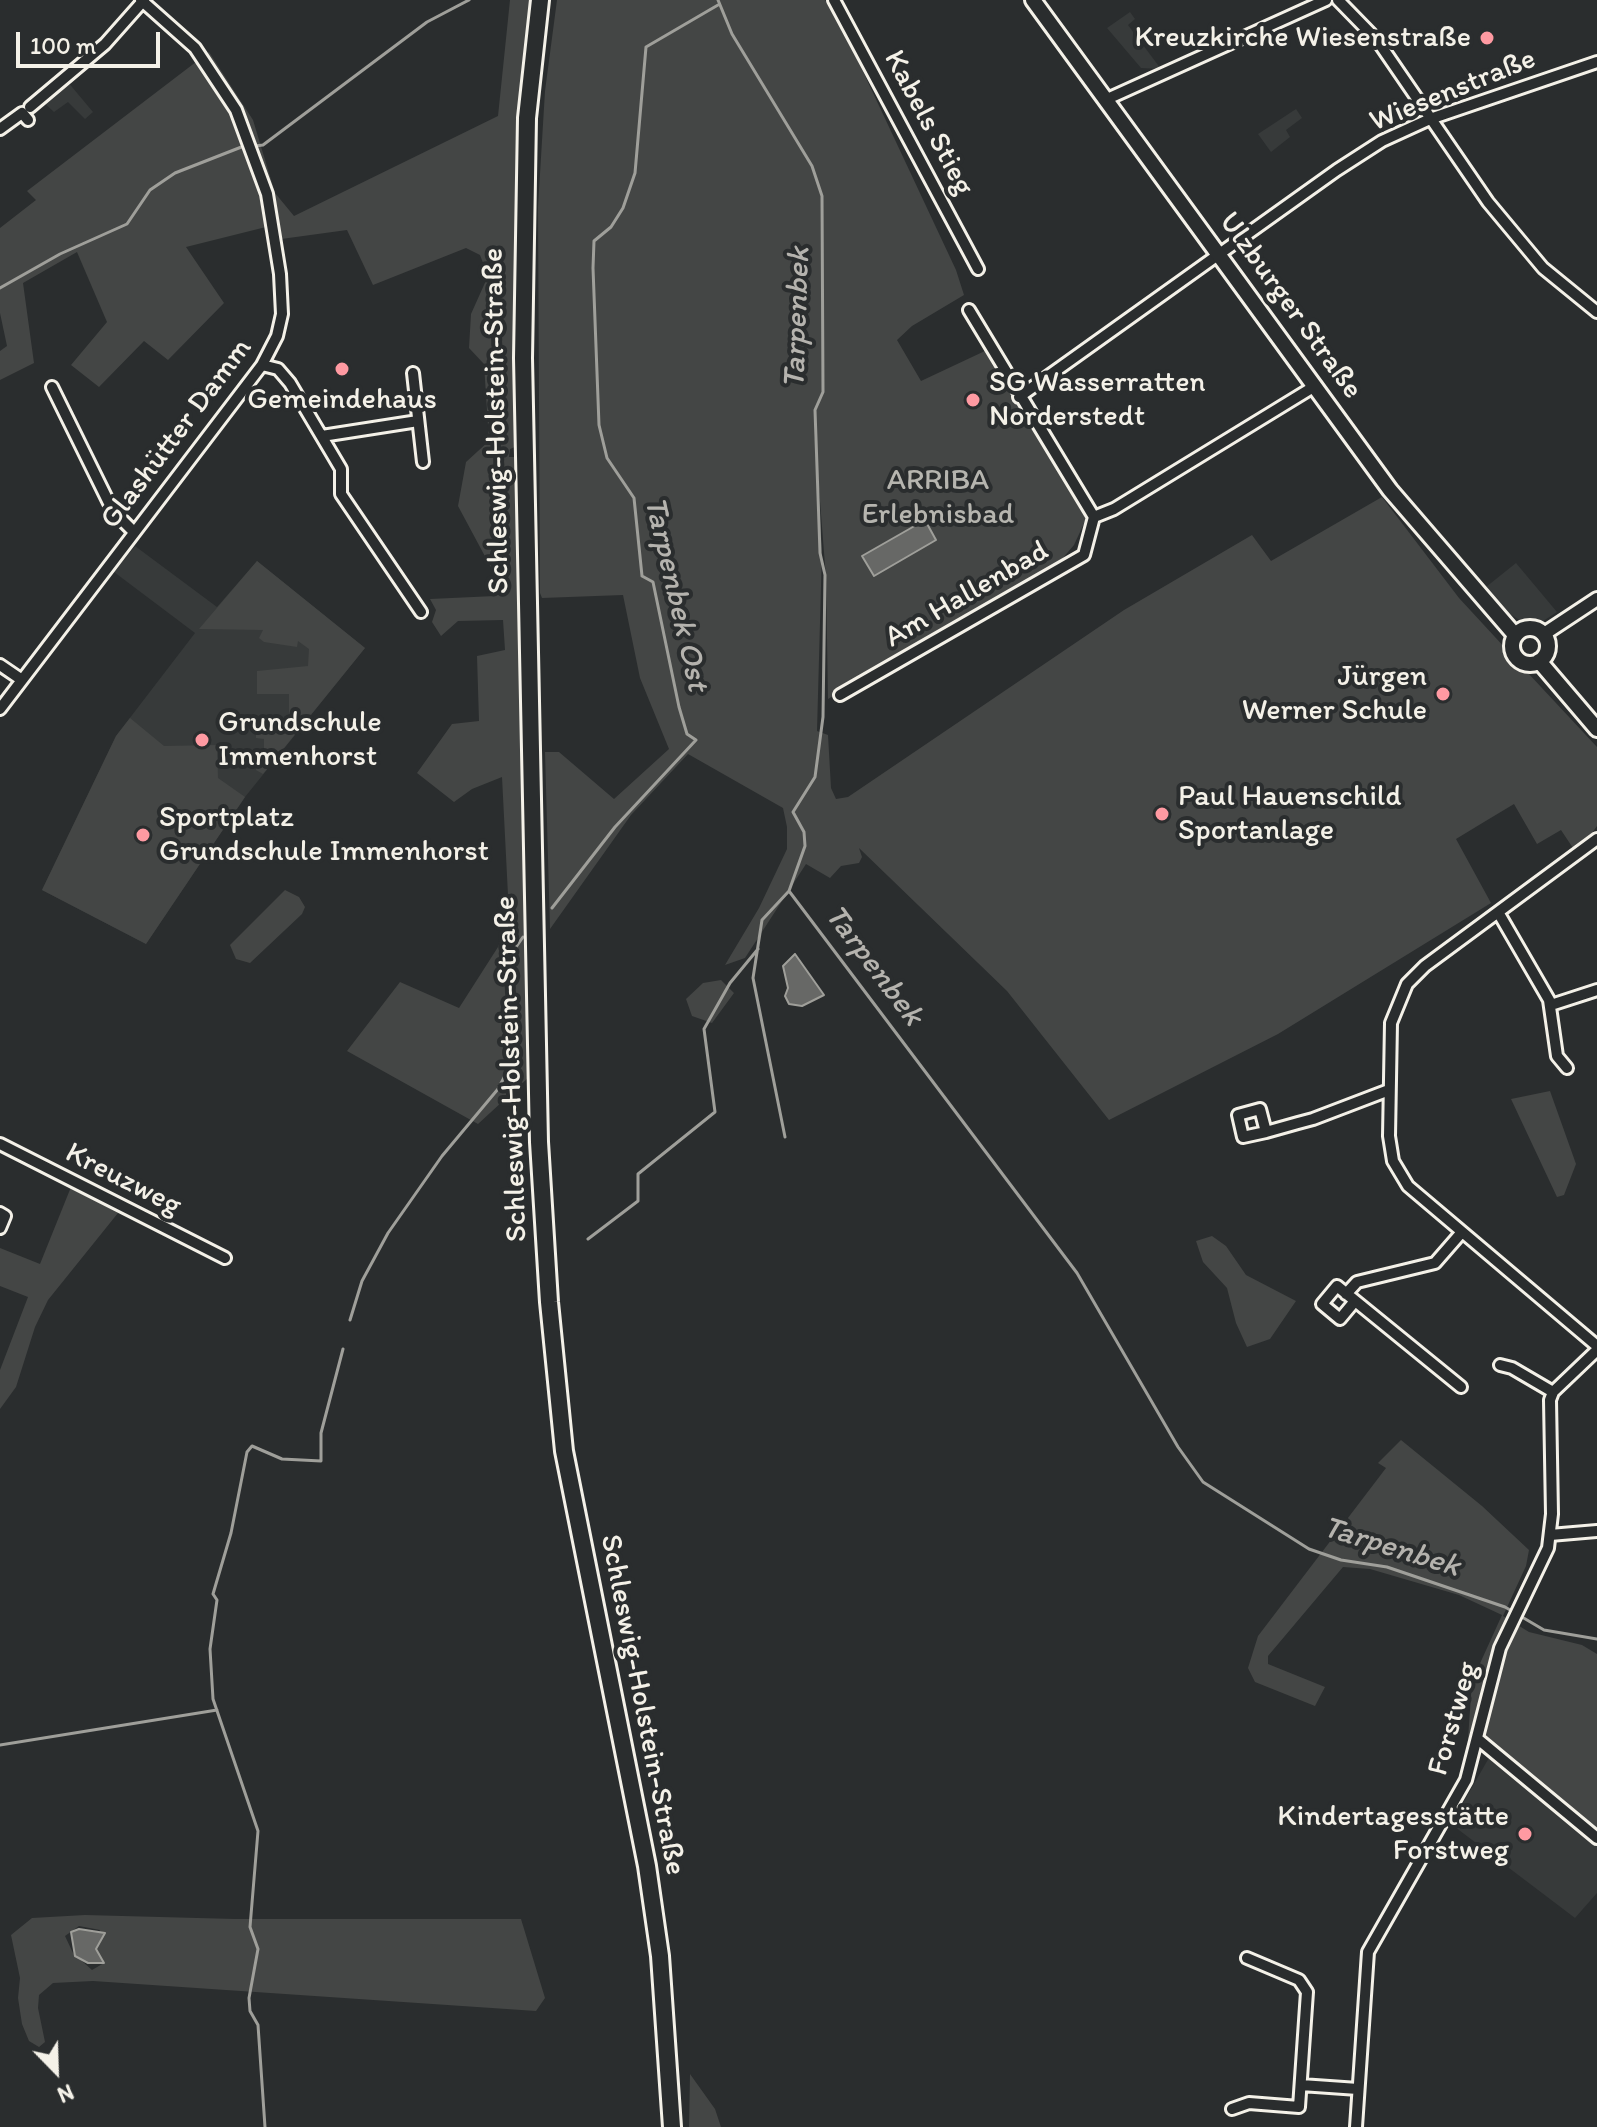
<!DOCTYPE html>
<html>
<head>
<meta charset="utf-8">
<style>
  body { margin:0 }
  #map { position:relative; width:1597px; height:2127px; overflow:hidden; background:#2a2d2e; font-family:Itim,sans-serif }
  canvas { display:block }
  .north { position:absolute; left:16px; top:2031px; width:80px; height:80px; -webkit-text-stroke:6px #2a2d2e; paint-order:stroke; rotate:157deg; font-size:22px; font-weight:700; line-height:32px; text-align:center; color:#f4f1e8 }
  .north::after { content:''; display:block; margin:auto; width:28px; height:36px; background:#f4f1e8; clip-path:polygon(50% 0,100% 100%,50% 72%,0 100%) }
  .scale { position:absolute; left:16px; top:32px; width:144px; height:36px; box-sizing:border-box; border:4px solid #f4f1e8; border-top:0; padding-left:10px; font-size:24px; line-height:28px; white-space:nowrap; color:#f4f1e8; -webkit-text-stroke:6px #2a2d2e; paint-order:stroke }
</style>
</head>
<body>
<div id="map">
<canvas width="1597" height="2127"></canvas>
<div class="north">N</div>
<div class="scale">100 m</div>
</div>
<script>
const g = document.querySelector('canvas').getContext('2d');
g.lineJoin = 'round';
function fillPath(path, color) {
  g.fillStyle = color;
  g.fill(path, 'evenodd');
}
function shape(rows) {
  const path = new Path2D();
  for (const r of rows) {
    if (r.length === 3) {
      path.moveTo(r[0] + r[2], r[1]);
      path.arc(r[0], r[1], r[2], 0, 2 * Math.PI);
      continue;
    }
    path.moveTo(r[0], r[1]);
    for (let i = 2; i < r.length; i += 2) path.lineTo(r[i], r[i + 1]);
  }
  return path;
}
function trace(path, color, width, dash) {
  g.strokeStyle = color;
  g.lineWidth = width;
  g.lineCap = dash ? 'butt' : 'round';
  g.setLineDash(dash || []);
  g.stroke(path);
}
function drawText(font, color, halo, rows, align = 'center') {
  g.font = font + ' Itim,sans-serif';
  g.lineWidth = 8;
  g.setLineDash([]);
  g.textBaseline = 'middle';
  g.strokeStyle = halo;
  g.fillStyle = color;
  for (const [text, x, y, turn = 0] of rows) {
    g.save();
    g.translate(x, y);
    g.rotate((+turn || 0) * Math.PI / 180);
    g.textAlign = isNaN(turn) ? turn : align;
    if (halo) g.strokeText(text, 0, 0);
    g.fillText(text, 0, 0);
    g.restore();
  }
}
const built = shape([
  [1130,12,1135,19,1128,25,1161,69,1141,68,1107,28],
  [67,81,93,112,85,119,68,102,54,112,42,101],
  [1296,109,1302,118,1286,130,1290,137,1271,152,1258,134],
  [135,546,217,607,257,561,365,648,245,797,146,944,42,890,116,736,195,633,114,572],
  [1516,563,1557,612,1540,623,1521,621,1510,614,1486,587],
  [1490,1756,1597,1844,1597,1893,1575,1918,1451,1824]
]);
const green = shape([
  [510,0,533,0,516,133,515,447,510,449,509,457,516,457,530,1056,528,1078,478,1124,347,1051,400,982,459,1008,498,947,509,915,502,777,472,789,454,802,417,773,452,724,479,721,477,656,505,650,503,620,458,621,441,636,432,622,436,610,430,599,495,596,495,575,458,506,466,462,489,441,484,364,469,348,471,314,488,276,480,255,466,248,373,285,347,230,274,240,270,226,186,247,224,303,168,360,144,341,99,387,71,365,107,322,77,252,23,283,34,363,0,380,0,351,7,346,0,313,0,228,36,200,27,191,209,52,253,120,275,193,294,216,498,116],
  [557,0,825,0,844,31,956,270,964,295,912,326,897,340,921,381,987,350,1086,519,1074,545,1056,566,828,699,826,578,814,424,822,550,817,731,828,735,831,788,836,799,848,797,1124,610,1252,535,1271,561,1382,497,1459,598,1507,650,1514,665,1528,673,1597,747,1597,826,1592,833,1573,848,1561,830,1537,844,1514,804,1484,822,1456,839,1491,903,1278,1034,1109,1120,1007,991,859,848,862,857,859,863,841,866,830,878,806,864,745,958,725,965,759,908,787,849,787,827,783,808,688,754,631,815,550,929,545,752,559,752,614,799,669,749,640,678,623,595,542,598,540,593,538,207,545,91],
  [257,561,365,648,263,774,256,770,256,751,264,750,264,739,256,738,256,723,258,717,289,717,289,694,257,694,257,671,308,666,309,649,298,641,297,647,264,642,259,638,263,630,199,629],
  [130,718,164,746,217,745,218,778,245,797,146,944,42,890,116,736],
  [285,890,299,897,305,907,302,914,250,963,236,959,230,945],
  [721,980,734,993,712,1023,692,1016,686,999,703,983],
  [1550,1091,1576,1164,1564,1195,1557,1197,1511,1099],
  [71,1187,118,1213,48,1300,35,1327,16,1387,0,1409,0,1370,28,1297,0,1286,0,1248,40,1264],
  [1212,1236,1226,1246,1246,1275,1296,1301,1270,1339,1247,1347,1236,1323,1227,1288,1203,1262,1196,1241],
  [1401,1440,1482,1506,1529,1550,1526,1566,1503,1616,1529,1632,1582,1645,1597,1654,1597,1844,1468,1739,1472,1681,1502,1615,1459,1595,1370,1569,1343,1567,1268,1656,1268,1664,1325,1687,1315,1706,1255,1682,1248,1668,1258,1636,1386,1468,1378,1463],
  [85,1915,235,1919,521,1919,545,1998,536,2011,93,1981,53,1983,39,1995,38,2008,45,2042,39,2047,29,2041,22,2024,18,1998,20,1978,11,1935,32,1918],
  [79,1926,100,1930,96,1949,104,1963,92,1970,73,1953,65,1936],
  [690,2074,715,2109,721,2127,689,2127]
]);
const water = shape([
  [925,520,936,540,874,576,862,556,925,520],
  [795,954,824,995,802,1006,789,1004,785,996,788,988,783,966,795,954],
  [79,1929,105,1933,96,1949,104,1963,88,1963,75,1956,71,1932,79,1929]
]);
const stream = shape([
  [718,0,732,34,812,166,822,196,823,392,815,410,820,553,825,575,823,717,815,777,793,812,804,832,805,846,789,891,1077,1273,1178,1447,1203,1482,1309,1549,1341,1560,1387,1567,1505,1607,1544,1630,1597,1639],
  [255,146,263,145,427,22,469,0],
  [0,288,60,254,127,224,150,190,175,173,244,146],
  [552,908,615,827,696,740,687,734,679,707,653,582,642,576,634,498,607,458,599,425,593,268,594,241,611,227,623,208,635,173,646,47,718,5],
  [785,1137,753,978,762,920,789,891],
  [588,1239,638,1201,638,1174,715,1112,704,1029,730,983,758,949],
  [350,1320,362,1281,388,1233,442,1156,498,1089,508,1070,510,976,516,947,523,937],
  [0,1745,217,1710],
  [265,2127,258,2025,250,2011,249,1998,258,1949,250,1927,258,1831,213,1699,210,1649,217,1600,213,1594,231,1533,247,1452,252,1446,282,1459,321,1461,321,1433,343,1349]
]);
const minor = shape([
  [834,0,978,269],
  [1338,0,1377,40,1488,202,1543,268,1597,312],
  [1105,100,1326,0],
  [30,107,105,44,144,0],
  [0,129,22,113,28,120],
  [969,310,1094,517,1114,509,1315,386],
  [262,365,278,369,290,383,341,469,341,494,421,612],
  [413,373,423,462],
  [52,387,113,511,133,531],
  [1019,397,1337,170,1382,141,1430,119,1597,62],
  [322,436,418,421],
  [0,665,22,680],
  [840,695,1084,555,1094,517],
  [0,709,262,365,277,336,282,314,280,274,267,194,236,110,195,48,141,0],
  [1597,839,1425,966,1407,984,1391,1023,1389,1136,1393,1161,1408,1186,1597,1346],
  [1498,912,1549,1000,1557,1056,1567,1068],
  [1551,1005,1597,990],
  [1266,1132,1260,1109,1238,1115,1243,1137,1266,1132,1298,1123,1313,1119,1389,1090],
  [0,1144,225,1258],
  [0,1213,5,1216,0,1228],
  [1346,1294,1357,1282,1435,1263,1462,1232],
  [1355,1301,1340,1319,1322,1304,1337,1286,1461,1387],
  [1500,1365,1512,1368,1553,1392],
  [1550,1535,1597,1531],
  [1479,1740,1597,1838],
  [1301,2085,1358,2089],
  [1232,2109,1249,2103,1299,2107,1307,1992,1299,1980,1247,1958],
  [1356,2127,1368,1952,1466,1780,1500,1648,1548,1548,1552,1514,1550,1400,1553,1392,1597,1350]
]);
const tertiary = shape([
  [1544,634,1597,599]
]);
const secondary = shape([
  [1033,0,1390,490,1515,635],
  [1530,646,18],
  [1539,661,1597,729]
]);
const primary = shape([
  [540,0,527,118,523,358,539,1142,549,1302,564,1451,647,1866,660,1956,672,2127]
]);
const markers = [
  [1487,38,8,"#ff9aa2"],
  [342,369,8,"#ff9aa2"],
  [973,400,8,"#ff9aa2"],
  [1443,694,8,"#ff9aa2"],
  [202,740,8,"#ff9aa2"],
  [1162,814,8,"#ff9aa2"],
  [143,835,8,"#ff9aa2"],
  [1525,1834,8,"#ff9aa2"]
];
const poiNames = [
  ["Kreuzkirche Wiesenstraße",1471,38,"right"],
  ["SG Wasserratten",989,383],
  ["Norderstedt",989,417],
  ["Gemeindehaus",342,400,"center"],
  ["Jürgen",1427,677,"right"],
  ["Werner Schule",1427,711,"right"],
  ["Grundschule",218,723],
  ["Immenhorst",218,757],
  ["Paul Hauenschild",1178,797],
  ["Sportanlage",1178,831],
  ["Sportplatz",159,818],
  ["Grundschule Immenhorst",159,852],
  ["Kindertagesstätte",1509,1817,"right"],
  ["Forstweg",1509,1851,"right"]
];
const streetNames = [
  ["Wiesenstraße",1453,91,-22],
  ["Kabels Stieg",928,123,62],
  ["Ulzburger Straße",1290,306,54],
  ["Schleswig-Holstein-Straße",497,421,-91],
  ["Glashütter Damm",177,434,-53],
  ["Am Hallenbad",967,595,-30],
  ["Schleswig-Holstein-Straße",512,1069,-92],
  ["Kreuzweg",123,1180,27],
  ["Schleswig-Holstein-Straße",642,1705,79],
  ["Forstweg",1454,1719,-74]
];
const parkNames = [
  ["ARRIBA",938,481],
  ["Erlebnisbad",938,515]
];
const waterNames = [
  ["Tarpenbek",798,318,-88],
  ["Tarpenbek Ost",675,594,77],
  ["Tarpenbek",873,966,53],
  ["Tarpenbek",1391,1548,17]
];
fillPath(built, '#373a3a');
fillPath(green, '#444645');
fillPath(water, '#676866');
trace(water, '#9f9f9a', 2);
trace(stream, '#9f9f9a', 3);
trace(minor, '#f4f1e8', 16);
trace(tertiary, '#f4f1e8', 18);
trace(secondary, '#f4f1e8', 20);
trace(primary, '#f4f1e8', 22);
trace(minor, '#2a2d2e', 10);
trace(tertiary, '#2a2d2e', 12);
trace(secondary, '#2a2d2e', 14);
trace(primary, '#2a2d2e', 16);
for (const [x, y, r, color] of markers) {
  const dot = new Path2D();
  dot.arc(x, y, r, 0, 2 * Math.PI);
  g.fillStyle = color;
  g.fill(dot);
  trace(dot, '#2a2d2e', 3);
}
drawText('30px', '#f4f1e8', '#2a2d2e', poiNames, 'left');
drawText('30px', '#f4f1e8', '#2a2d2e', streetNames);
drawText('30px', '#b6b5af', '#2a2d2e', parkNames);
drawText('italic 32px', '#b5b3ae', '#2a2d2e', waterNames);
</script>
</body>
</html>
